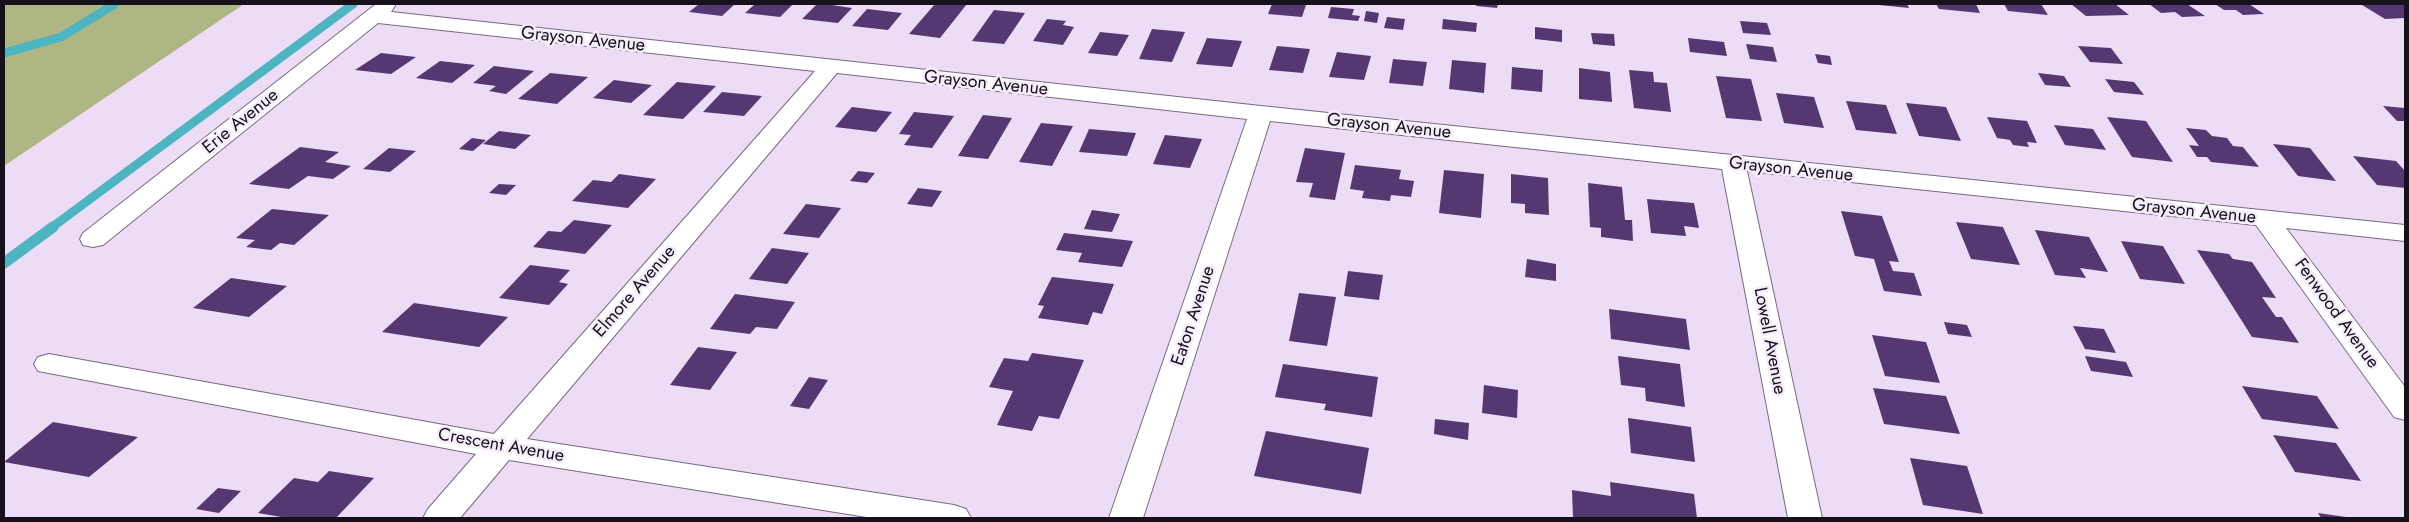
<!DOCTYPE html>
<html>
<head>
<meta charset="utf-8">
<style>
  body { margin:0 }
  #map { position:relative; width:2409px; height:522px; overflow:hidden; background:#eddcf6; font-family:Jost,sans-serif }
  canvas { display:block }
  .frame { position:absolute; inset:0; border:5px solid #16111a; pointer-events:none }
</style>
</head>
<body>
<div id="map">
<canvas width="2409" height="522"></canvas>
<div class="frame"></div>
</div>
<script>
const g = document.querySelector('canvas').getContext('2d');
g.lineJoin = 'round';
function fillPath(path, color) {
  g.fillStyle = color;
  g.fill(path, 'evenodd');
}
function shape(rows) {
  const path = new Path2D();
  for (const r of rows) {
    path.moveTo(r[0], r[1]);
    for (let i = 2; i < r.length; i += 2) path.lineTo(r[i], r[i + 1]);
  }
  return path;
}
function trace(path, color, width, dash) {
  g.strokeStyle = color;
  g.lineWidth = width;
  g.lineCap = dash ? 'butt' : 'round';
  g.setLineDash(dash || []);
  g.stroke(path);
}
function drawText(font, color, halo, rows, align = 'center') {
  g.font = font + ' Jost,sans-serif';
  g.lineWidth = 5;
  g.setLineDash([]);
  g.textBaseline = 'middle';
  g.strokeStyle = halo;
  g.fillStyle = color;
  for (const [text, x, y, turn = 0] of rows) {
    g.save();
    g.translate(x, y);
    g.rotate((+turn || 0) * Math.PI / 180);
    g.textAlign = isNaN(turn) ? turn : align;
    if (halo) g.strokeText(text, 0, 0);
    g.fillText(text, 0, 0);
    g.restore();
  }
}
const green = shape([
  [4,4,244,4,4,166]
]);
const streamFar1 = shape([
  [4,53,61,37,115,4],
  [51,228,353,4]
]);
const stream = shape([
  [4,263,53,227]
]);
const building = shape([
  [699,4,735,4,722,16,689,12],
  [755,4,793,4,780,17,745,13],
  [817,4,833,4,832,5,852,8,838,23,802,19],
  [935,4,967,4,940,38,909,34],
  [1272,4,1296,4,1306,5,1302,17,1268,14],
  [1477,4,1498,4,1497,8,1476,6],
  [1879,4,1907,4,1909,8,1879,5],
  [1936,4,1976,4,1980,13,1939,9],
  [2004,4,2041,4,2048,15,2008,11],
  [2071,4,2115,4,2129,15,2086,16],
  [2149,4,2187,4,2205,16,2182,17,2175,12,2161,13],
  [2215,4,2249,4,2264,14,2243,15,2236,10,2224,10],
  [2405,4,2405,18,2385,19,2362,5],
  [1331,7,1354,9,1352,15,1360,16,1358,21,1328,18],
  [867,9,902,13,888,30,852,26],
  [994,10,1025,13,1004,44,972,41],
  [1366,11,1379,13,1377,23,1364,21],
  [1387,17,1405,19,1403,30,1384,28],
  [1047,19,1066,21,1063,25,1074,27,1063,45,1033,41],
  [1443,19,1477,23,1476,32,1442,29],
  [1740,21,1767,23,1771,35,1743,33],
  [1535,27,1562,30,1562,42,1535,39],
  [1152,29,1185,32,1172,62,1139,59],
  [1100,32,1129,35,1117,56,1088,53],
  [1591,33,1614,34,1615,46,1593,44],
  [1207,38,1242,41,1232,67,1196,64],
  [1688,38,1724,42,1727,56,1690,52],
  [1746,44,1773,47,1777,62,1750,59],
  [1277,46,1310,49,1303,73,1269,70],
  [2078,46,2111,48,2123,64,2090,62],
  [1337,52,1371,56,1364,80,1329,77],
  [381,53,416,57,391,74,355,70],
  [1815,54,1830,56,1832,65,1818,63],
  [1393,59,1427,62,1423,86,1389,83],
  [1452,60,1486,63,1484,93,1449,89],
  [440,61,475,65,452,83,416,78],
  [494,66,534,71,506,94,489,91,496,86,473,83],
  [1512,67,1543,70,1542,92,1511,89],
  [1579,68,1610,72,1612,102,1579,99],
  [1629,70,1653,72,1654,82,1667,83,1671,112,1634,108],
  [550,73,588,77,557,104,518,99],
  [2038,73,2064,76,2071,87,2045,85],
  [1716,76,1751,79,1762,121,1726,118],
  [2105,79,2134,82,2144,95,2114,92],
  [614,80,652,85,631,103,593,98],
  [677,82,716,86,683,119,643,115],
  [722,92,762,96,744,116,703,112],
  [1776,93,1814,97,1824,128,1784,123],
  [1846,101,1886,105,1897,134,1856,130],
  [1906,103,1946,107,1961,141,1919,136],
  [2383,106,2405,108,2405,121,2397,121],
  [852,107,892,112,876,132,835,127],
  [914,112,954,116,932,148,904,145,911,135,899,134],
  [983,115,1012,118,988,159,958,156],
  [1987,117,2027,121,2037,143,2027,142,2029,147,2013,145,2010,140,1997,138],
  [2107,117,2146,121,2173,162,2132,157],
  [1041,123,1073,126,1052,166,1019,162],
  [2054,125,2093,129,2106,150,2065,145],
  [2186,128,2206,130,2212,136,2227,138,2233,146,2243,147,2259,167,2211,162,2207,157,2197,157,2189,145,2199,146],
  [1089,129,1136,133,1127,156,1079,152],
  [499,131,531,135,515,149,483,144],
  [1165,135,1202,139,1190,168,1153,164],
  [472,138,486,140,473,151,459,149],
  [2273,144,2310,148,2336,181,2298,176],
  [300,147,339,152,325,162,351,166,333,179,308,176,289,189,249,184],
  [389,148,416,151,390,172,363,169],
  [1305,148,1345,153,1335,200,1309,197,1313,183,1296,182],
  [2353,156,2396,161,2405,171,2405,188,2377,185],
  [1355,165,1401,170,1399,179,1414,181,1411,197,1391,195,1390,201,1362,198,1364,191,1350,189],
  [1444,170,1484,174,1481,218,1439,213],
  [858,171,875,173,867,183,850,181],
  [619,174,656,179,628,208,572,201,593,180,611,182],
  [1511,174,1548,178,1549,215,1525,213,1525,204,1511,203],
  [1588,183,1622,187,1625,220,1632,220,1633,241,1601,237,1601,228,1590,227],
  [499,184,516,185,506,195,489,193],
  [918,188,942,191,932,207,907,204],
  [1647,199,1694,203,1699,228,1684,226,1686,236,1651,233],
  [806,204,841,208,819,238,783,234],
  [272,209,329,215,294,245,280,243,271,250,246,247,255,240,236,238],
  [1092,210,1120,214,1112,232,1084,229],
  [1841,211,1882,216,1899,262,1889,261,1893,271,1914,273,1922,296,1884,291,1874,259,1855,256],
  [574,220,612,225,585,254,533,247,548,231,561,232],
  [1956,222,2003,227,2020,265,1971,259],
  [2035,230,2089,237,2108,272,2080,268,2086,278,2055,275],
  [1064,233,1133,241,1122,267,1078,262,1082,253,1056,250],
  [2121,241,2163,246,2185,284,2140,279],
  [772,248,809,253,787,284,749,279],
  [2197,250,2229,254,2233,259,2252,262,2276,298,2262,297,2276,317,2282,317,2299,343,2252,337],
  [1527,259,1556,264,1556,281,1525,277],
  [530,265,570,270,559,282,568,284,549,305,499,298],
  [1348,271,1383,275,1379,300,1344,296],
  [1052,277,1114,284,1102,314,1093,312,1088,325,1038,318,1044,306,1038,305],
  [231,278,287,286,249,317,193,308],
  [1299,293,1336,297,1327,346,1289,341],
  [735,294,795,302,777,329,756,327,750,334,710,329],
  [414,303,508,317,479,347,382,332],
  [1609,309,1686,319,1690,350,1611,339],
  [1944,322,1967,325,1972,337,1948,334],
  [2073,326,2104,329,2116,353,2085,349],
  [1872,335,1926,342,1940,383,1885,376],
  [698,347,737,352,710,390,670,385],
  [1032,353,1084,360,1059,419,1039,416,1032,431,997,425,1013,391,989,387,1004,358,1028,361],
  [1618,356,1680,364,1685,407,1646,401,1645,388,1621,385],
  [2085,356,2126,362,2133,377,2091,371],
  [1283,364,1378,377,1372,417,1324,410,1326,404,1275,397],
  [809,377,828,380,809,409,790,406],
  [1484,385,1518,390,1517,418,1482,413],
  [2242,386,2317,396,2339,429,2262,419],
  [1873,388,1946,396,1960,434,1884,424],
  [1628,418,1691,427,1695,462,1631,453],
  [1435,419,1469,423,1468,440,1434,434],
  [53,422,138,437,89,477,4,462],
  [1266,431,1369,448,1361,494,1254,476],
  [2273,435,2336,443,2361,481,2295,472],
  [1910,458,1967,466,1983,514,1923,505],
  [329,471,374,478,336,518,287,518,258,513,294,478,318,482],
  [1610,482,1694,494,1697,518,1573,518,1572,490,1611,496],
  [218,488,241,491,219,513,196,509],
  [2318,513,2346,517,2345,518,2321,518]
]);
const minor = shape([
  [376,4,396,4,391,12,1261,106,2405,225,2405,241,2286,228,2405,387,2405,420,2394,417,2256,225,1747,171,1822,518,1788,518,1722,169,1270,121,1143,518,1109,518,1247,119,837,73,527,439,954,505,966,509,971,518,873,518,509,460,460,518,423,518,428,509,476,454,38,371,34,364,38,357,49,354,494,434,815,71,378,23,103,245,93,247,83,245,80,239,83,233,376,4]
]);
const streetNames = [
  ["Grayson Avenue",583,40,6],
  ["Grayson Avenue",986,84,6],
  ["Erie Avenue",241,122,-39],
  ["Grayson Avenue",1389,127,6],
  ["Grayson Avenue",1791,170,6],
  ["Grayson Avenue",2194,212,6],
  ["Elmore Avenue",635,292,-49],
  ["Fenwood Avenue",2336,314,54],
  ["Eaton Avenue",1194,316,-72],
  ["Lowell Avenue",1769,341,79],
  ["Crescent Avenue",501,446,10]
];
fillPath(green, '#aeb784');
trace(streamFar1, '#4db5c2', 9);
trace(stream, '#4db5c2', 11);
fillPath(building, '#553871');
trace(minor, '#796a81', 2);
fillPath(minor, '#fff');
drawText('18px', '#16111a', '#f6ecfc', streetNames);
</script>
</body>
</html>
